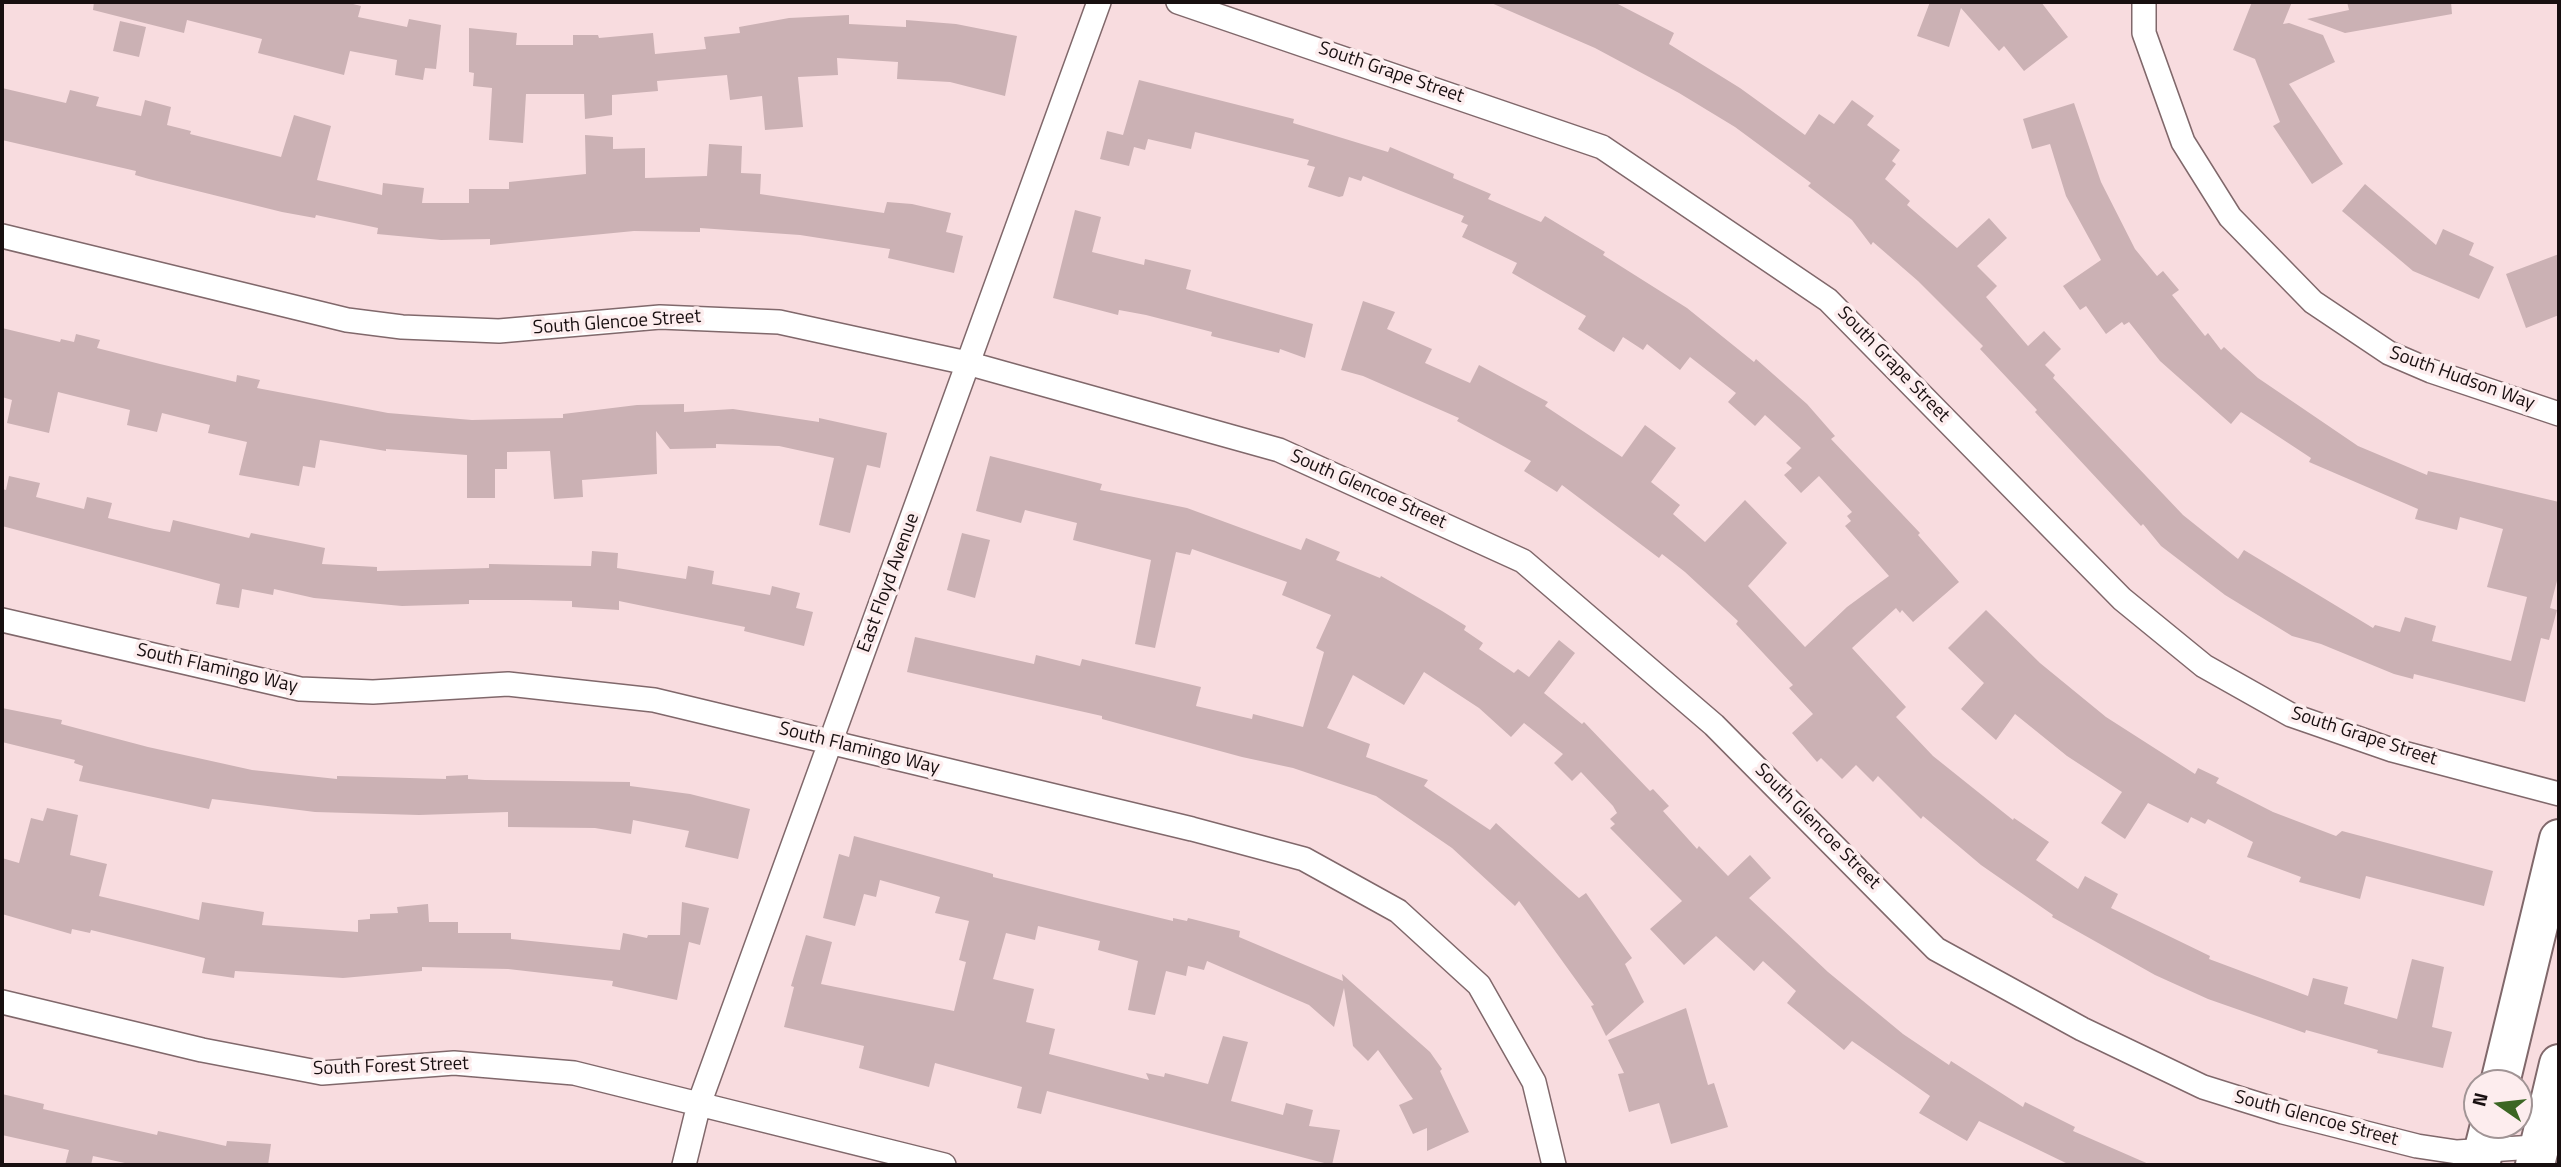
<!DOCTYPE html>
<html>
<head>
<meta charset="utf-8">
<style>
  body { margin:0 }
  #map { position:relative; width:2561px; height:1167px; overflow:hidden; background:#f8dcdf; font-family:"Titillium Web",sans-serif }
  canvas { display:block }
  .frame { position:absolute; inset:0; border:4px solid #180f10; pointer-events:none }
  .north { position:absolute; left:2463px; top:1069px; width:70px; height:70px; box-sizing:border-box; background:#fdedee; border:2px solid #a19495; border-radius:50%; rotate:284deg; font-size:19px; font-weight:700; line-height:28px; text-align:center; color:#180f10 }
  .north::after { content:''; display:block; margin:auto; width:24px; height:32px; background:#3b6623; clip-path:polygon(50% 0,100% 100%,50% 72%,0 100%) }
</style>
</head>
<body>
<div id="map">
<canvas width="2561" height="1167"></canvas>
<div class="frame"></div>
<div class="north">N</div>
</div>
<script>
const g = document.querySelector('canvas').getContext('2d');
g.lineJoin = 'round';
function fillPath(path, color) {
  g.fillStyle = color;
  g.fill(path, 'evenodd');
}
function shape(rows) {
  const path = new Path2D();
  for (const r of rows) {
    path.moveTo(r[0], r[1]);
    for (let i = 2; i < r.length; i += 2) path.lineTo(r[i], r[i + 1]);
  }
  return path;
}
function trace(path, color, width, dash) {
  g.strokeStyle = color;
  g.lineWidth = width;
  g.lineCap = dash ? 'butt' : 'round';
  g.setLineDash(dash || []);
  g.stroke(path);
}
function drawText(font, color, halo, rows, align = 'center') {
  g.font = font + ' "Titillium Web",sans-serif';
  g.lineWidth = 7;
  g.setLineDash([]);
  g.textBaseline = 'middle';
  g.strokeStyle = halo;
  g.fillStyle = color;
  for (const [text, x, y, turn = 0] of rows) {
    g.save();
    g.translate(x, y);
    g.rotate((+turn || 0) * Math.PI / 180);
    g.textAlign = isNaN(turn) ? turn : align;
    if (halo) g.strokeText(text, 0, 0);
    g.fillText(text, 0, 0);
    g.restore();
  }
}
const building = shape([
  [94,2,345,2,361,6,358,17,407,27,409,19,441,25,436,69,425,68,423,80,395,75,397,60,350,51,344,75,258,53,262,39,187,20,184,33,93,10],
  [1489,2,1614,2,1674,33,1669,44,1740,88,1805,135,1819,114,1834,124,1852,100,1874,116,1867,125,1900,150,1892,161,1896,164,1885,179,1910,201,1907,205,1957,248,1989,218,2007,238,1977,266,1997,286,1986,297,2028,346,2044,331,2061,349,2045,365,2055,375,2053,378,2183,515,2238,559,2244,550,2373,628,2375,625,2400,632,2405,617,2436,626,2432,641,2511,661,2527,597,2487,587,2503,529,2460,517,2457,530,2415,519,2418,509,2309,462,2311,458,2241,412,2231,424,2160,361,2129,322,2124,325,2122,322,2106,334,2086,306,2080,310,2063,286,2101,260,2066,196,2050,144,2032,149,2023,119,2074,103,2101,182,2135,249,2157,276,2163,271,2179,290,2172,295,2205,336,2208,333,2221,350,2224,347,2258,378,2358,446,2427,475,2428,471,2559,502,2559,573,2550,608,2557,610,2549,640,2541,638,2525,702,2414,674,2413,679,2394,674,2321,644,2292,636,2225,595,2161,546,2143,524,2141,526,2035,412,2037,410,1980,349,1983,346,1918,281,1873,242,1871,245,1852,220,1808,186,1811,183,1735,127,1679,93,1595,48],
  [1930,2,2041,2,2068,37,2024,71,2004,46,1999,51,1961,8,1949,47,1917,36],
  [2252,2,2292,2,2283,24,2289,23,2323,35,2335,62,2289,84,2343,164,2312,184,2273,126,2280,122,2255,59,2233,50],
  [2347,2,2451,2,2452,14,2345,33,2307,19,2349,10],
  [849,15,849,24,906,27,906,20,956,24,1017,36,1005,96,950,82,897,79,898,62,837,58,838,75,798,77,803,127,765,130,762,96,730,100,727,75,657,81,658,91,612,95,612,115,585,119,584,94,526,94,523,143,489,140,492,88,473,86,474,73,469,72,469,28,517,33,516,45,573,45,573,35,598,35,599,38,653,33,655,54,706,49,704,37,740,33,739,27,789,18],
  [120,21,146,27,139,57,113,51],
  [1139,80,1294,119,1293,123,1388,152,1390,147,1454,174,1453,178,1491,194,1488,199,1541,222,1545,216,1605,252,1603,255,1687,308,1754,362,1756,359,1807,404,1835,436,1831,439,1920,533,1918,535,1959,582,1913,622,1902,610,1900,613,1896,608,1852,648,1906,707,1896,717,1933,756,2013,820,2014,818,2049,842,2036,860,2078,889,2085,876,2118,894,2111,908,2210,956,2209,959,2308,996,2313,978,2348,987,2344,1004,2397,1019,2412,959,2444,967,2432,1027,2452,1032,2443,1068,2377,1053,2378,1050,2306,1030,2305,1033,2208,999,2155,975,2052,917,2053,915,1981,865,1923,816,1921,819,1878,776,1873,782,1856,765,1842,779,1821,758,1817,762,1792,733,1813,714,1789,688,1793,685,1736,624,1738,621,1685,572,1662,554,1659,558,1562,485,1557,492,1524,471,1531,461,1457,421,1459,418,1363,376,1341,370,1363,301,1395,312,1387,329,1432,349,1425,363,1470,383,1479,365,1548,402,1545,406,1622,457,1645,425,1676,448,1651,482,1680,505,1673,514,1705,542,1745,500,1787,543,1748,586,1805,647,1847,607,1889,576,1845,526,1851,521,1847,516,1852,512,1819,476,1801,493,1784,475,1792,468,1786,463,1801,448,1765,415,1755,426,1728,402,1736,393,1690,357,1680,370,1647,344,1643,350,1623,337,1614,352,1578,329,1586,316,1512,273,1517,263,1462,237,1468,225,1461,222,1464,216,1363,176,1361,181,1349,177,1343,196,1339,197,1308,187,1315,167,1307,165,1309,160,1195,132,1191,149,1148,139,1145,150,1134,147,1129,166,1100,159,1107,131,1123,135],
  [2,88,66,103,70,90,99,97,96,106,141,116,145,100,171,107,167,125,191,131,190,134,281,157,294,115,331,126,317,180,382,195,383,183,424,188,422,203,469,203,469,189,509,189,509,182,586,174,585,135,613,137,613,149,645,148,645,178,707,176,709,144,742,146,741,173,761,174,760,194,884,213,887,202,912,204,951,213,946,232,963,236,954,273,888,258,890,249,800,235,700,228,700,232,634,231,490,245,490,239,441,240,377,234,378,228,316,215,315,218,282,212,149,179,135,175,136,171,2,140],
  [2365,184,2436,245,2443,229,2474,243,2469,255,2494,267,2479,299,2413,271,2342,211],
  [1075,210,1101,217,1092,252,1144,265,1145,259,1191,270,1186,289,1313,324,1305,358,1280,349,1279,353,1211,336,1212,332,1146,315,1119,310,1118,315,1053,298],
  [2559,254,2559,315,2526,328,2506,274],
  [2,328,60,342,61,339,74,342,76,334,100,340,97,348,160,364,236,382,237,375,260,380,257,388,388,413,472,420,563,418,563,414,637,405,684,404,684,412,733,409,819,422,819,418,887,433,880,468,867,465,850,533,819,525,834,458,779,446,716,444,716,448,670,449,656,431,657,474,582,480,583,497,554,499,550,451,507,452,507,469,495,469,495,498,467,498,467,455,386,449,386,451,320,440,315,468,303,466,299,486,239,475,247,442,208,433,210,425,162,413,157,432,127,425,130,410,58,392,49,433,7,423,12,400,2,397],
  [990,456,1102,484,1100,490,1187,508,1301,550,1306,538,1340,552,1336,560,1380,578,1381,576,1442,611,1466,626,1464,630,1483,643,1479,649,1514,673,1518,669,1529,677,1559,640,1575,653,1544,693,1582,724,1584,722,1650,791,1653,789,1669,806,1663,811,1697,849,1699,846,1728,876,1750,855,1771,878,1749,898,1828,972,1903,1034,1949,1065,1951,1061,2023,1107,2025,1102,2075,1127,2073,1131,2151,1165,2070,1165,1979,1121,1967,1141,1919,1113,1930,1096,1852,1041,1844,1050,1787,1003,1796,991,1763,961,1754,971,1716,936,1684,965,1650,929,1682,901,1610,828,1615,824,1610,819,1617,813,1613,806,1581,772,1572,781,1554,763,1563,754,1524,723,1511,737,1479,708,1424,672,1404,705,1353,675,1327,728,1370,744,1366,757,1428,780,1424,786,1490,830,1496,823,1579,898,1586,893,1632,958,1625,964,1644,1002,1606,1036,1591,1006,1594,1005,1519,901,1515,906,1452,848,1376,796,1293,768,1242,757,1102,719,1102,716,907,672,915,637,1034,664,1036,655,1080,666,1082,659,1201,687,1196,706,1252,719,1253,714,1303,727,1324,652,1316,648,1331,615,1282,595,1287,582,1192,549,1190,555,1176,552,1155,648,1135,644,1151,560,1073,540,1077,523,1025,510,1021,523,976,511],
  [9,476,40,483,36,497,84,509,87,497,112,503,108,518,154,529,170,532,173,520,249,538,251,533,325,548,322,564,377,567,377,571,489,568,489,564,591,566,592,551,618,553,617,568,686,579,688,566,714,571,712,584,770,595,772,586,800,593,796,608,813,612,804,646,744,631,745,627,619,601,619,610,572,607,572,601,529,600,469,600,469,604,402,606,314,598,274,589,273,595,242,589,239,608,216,604,220,584,2,526,2,489,6,490],
  [962,533,990,540,975,598,947,590],
  [1986,610,2040,663,2106,717,2195,774,2198,768,2219,778,2216,783,2273,812,2336,836,2342,831,2493,871,2484,906,2366,876,2360,899,2299,882,2301,877,2247,857,2253,842,2208,819,2205,824,2191,817,2188,823,2148,803,2125,839,2101,823,2122,792,2067,756,2015,714,1996,740,1961,709,1984,683,1948,648],
  [2,708,62,720,61,724,148,747,252,770,337,779,337,776,446,779,446,776,468,775,468,779,485,780,630,782,630,786,690,794,750,809,738,859,685,847,689,831,633,820,631,834,595,828,508,827,508,812,419,815,315,812,212,799,209,809,79,781,83,766,74,763,75,760,2,742],
  [47,808,78,815,70,855,107,864,99,896,199,920,202,902,264,912,262,925,358,932,358,920,370,919,370,914,398,913,397,907,428,904,429,922,458,922,458,933,511,933,511,939,620,950,623,933,647,938,648,935,680,935,682,902,709,908,700,945,689,942,677,1000,612,986,613,981,508,969,422,967,422,971,343,978,235,971,234,978,202,973,205,958,91,930,90,933,72,929,71,934,2,914,2,858,19,863,31,818,43,821],
  [854,836,993,874,993,877,1093,902,1173,921,1173,918,1187,921,1188,918,1240,931,1239,937,1343,981,1342,974,1430,1052,1442,1069,1440,1071,1469,1132,1427,1151,1427,1128,1413,1134,1399,1105,1413,1099,1378,1050,1368,1061,1353,1046,1344,988,1334,1027,1309,1005,1207,961,1204,970,1188,966,1186,976,1166,971,1155,1015,1128,1010,1138,961,1098,950,1100,941,1038,926,1035,940,1006,933,993,979,1034,989,1026,1022,1055,1029,1049,1054,1149,1080,1146,1073,1164,1077,1165,1073,1208,1084,1223,1036,1248,1042,1231,1101,1283,1115,1286,1103,1313,1110,1309,1126,1340,1130,1332,1165,1047,1091,1041,1114,1017,1108,1022,1087,935,1063,929,1087,859,1068,864,1046,784,1027,794,987,791,986,806,935,832,942,821,984,954,1011,966,962,959,960,969,921,935,913,940,897,880,880,876,897,864,894,855,926,823,918,839,854,849,857],
  [1686,1008,1708,1085,1714,1083,1728,1127,1671,1144,1659,1103,1629,1112,1618,1074,1624,1073,1608,1040],
  [2,1094,44,1104,43,1109,157,1135,158,1131,226,1146,227,1141,271,1144,268,1165,134,1165,93,1156,91,1165,65,1165,69,1150,2,1135]
]);
const street = shape([
  [1178,2,1602,147,1828,300,2122,599,2204,666,2291,715,2392,750,2559,794],
  [2144,2,2144,33,2183,142,2230,217,2313,302,2389,353,2431,371,2559,414],
  [2,236,347,320,402,327,499,331,660,317,779,322,967,363,1279,450,1523,561,1714,725,1936,949,2082,1029,2203,1087,2283,1112,2417,1146,2457,1152,2550,1146],
  [2,620,300,689,373,692,508,684,654,700,1192,829,1304,859,1398,911,1479,985,1534,1082,1554,1165],
  [2,1002,202,1050,322,1073,454,1063,574,1073,944,1165],
  [684,1165,699,1104,1099,2]
]);
const highway = shape([
  [2500,1083,2559,839],
  [2480,1165,2490,1125],
  [2535,1165,2559,1064]
]);
const streetNames = [
  ["South Grape Street",1391,73,19],
  ["South Glencoe Street",617,323,-4],
  ["South Grape Street",1893,365,46],
  ["South Hudson Way",2462,379,20],
  ["South Glencoe Street",1368,490,24],
  ["East Floyd Avenue",889,583,-70],
  ["South Flamingo Way",217,669,13],
  ["South Grape Street",2364,737,18],
  ["South Flamingo Way",859,749,14],
  ["South Glencoe Street",1817,827,45],
  ["South Forest Street",391,1067,-2],
  ["South Glencoe Street",2316,1119,15]
];
fillPath(building, '#cbb1b4');
trace(street, '#80686b', 26);
trace(highway, '#80686b', 42);
trace(street, '#fff', 23);
trace(highway, '#fff', 38);
drawText('19px', '#180f10', '#fdedee', streetNames);
</script>
</body>
</html>
